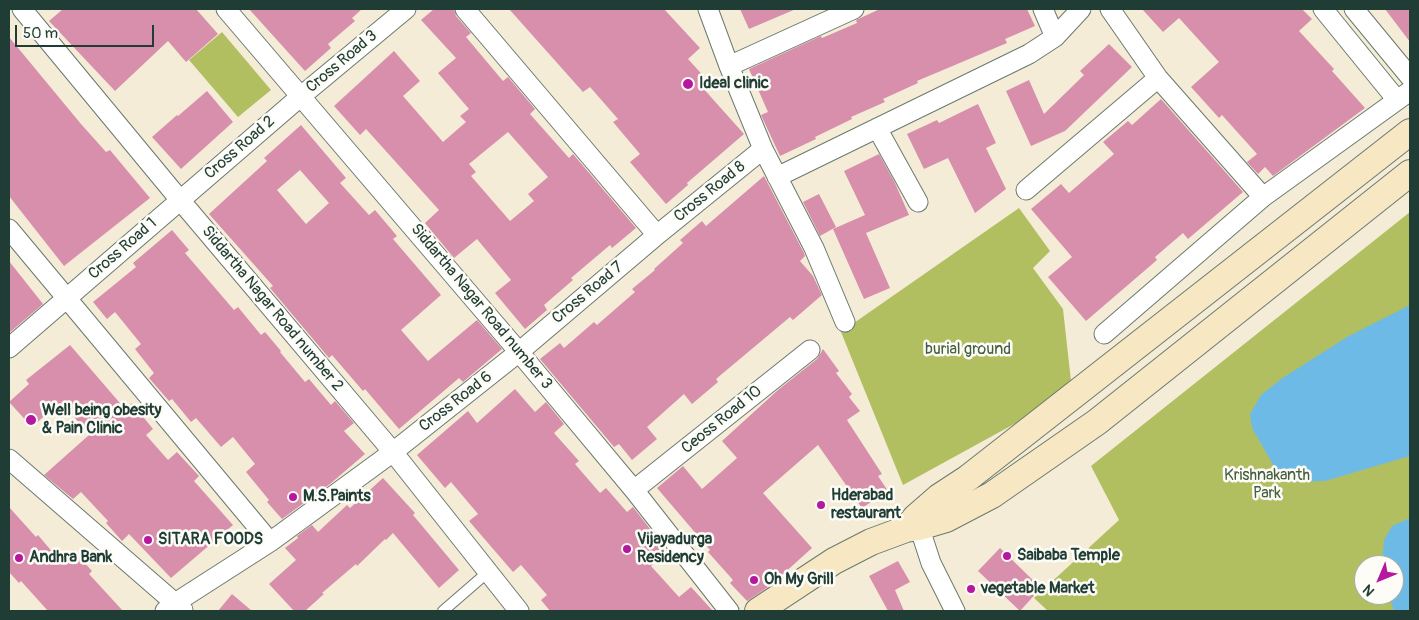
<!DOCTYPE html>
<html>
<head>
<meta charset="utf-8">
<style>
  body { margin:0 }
  #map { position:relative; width:1419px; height:620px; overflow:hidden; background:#f5ecd8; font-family:Pangolin,sans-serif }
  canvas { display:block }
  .frame { position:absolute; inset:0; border:10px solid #1f3d34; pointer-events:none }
  .north { position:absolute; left:1354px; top:555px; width:50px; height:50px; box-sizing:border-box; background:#fdfcf7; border:1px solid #a4b0a9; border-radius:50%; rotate:225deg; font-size:14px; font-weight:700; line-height:20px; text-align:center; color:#1f3d34 }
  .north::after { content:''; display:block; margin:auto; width:18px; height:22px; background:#b5179e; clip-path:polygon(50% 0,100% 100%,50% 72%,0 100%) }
  .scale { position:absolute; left:15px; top:25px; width:139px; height:22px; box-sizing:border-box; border:2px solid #1f3d34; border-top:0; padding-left:6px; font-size:15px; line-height:18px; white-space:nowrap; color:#1f3d34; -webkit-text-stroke:4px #fdfcf7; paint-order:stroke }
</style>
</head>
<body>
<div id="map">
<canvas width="1419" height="620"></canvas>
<div class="frame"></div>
<div class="north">N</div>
<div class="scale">50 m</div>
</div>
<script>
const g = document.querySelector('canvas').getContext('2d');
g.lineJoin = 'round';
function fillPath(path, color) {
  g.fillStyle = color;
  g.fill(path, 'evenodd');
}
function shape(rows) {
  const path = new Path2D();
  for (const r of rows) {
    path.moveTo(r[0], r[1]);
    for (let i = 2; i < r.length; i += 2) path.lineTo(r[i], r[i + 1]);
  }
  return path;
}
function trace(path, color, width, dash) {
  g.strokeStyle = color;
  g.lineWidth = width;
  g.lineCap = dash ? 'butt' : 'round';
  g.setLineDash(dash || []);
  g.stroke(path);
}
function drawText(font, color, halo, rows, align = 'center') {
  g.font = font + ' Pangolin,sans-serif';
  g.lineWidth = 5;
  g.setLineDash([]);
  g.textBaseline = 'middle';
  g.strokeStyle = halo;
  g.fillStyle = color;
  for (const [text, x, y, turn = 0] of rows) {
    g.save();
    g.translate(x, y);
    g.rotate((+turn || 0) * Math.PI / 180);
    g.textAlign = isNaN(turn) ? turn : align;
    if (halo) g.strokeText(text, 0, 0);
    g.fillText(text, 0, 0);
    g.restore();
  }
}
const green = shape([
  [222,32,271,90,238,117,189,60],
  [1019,208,1050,251,1033,268,1063,309,1071,381,1016,423,903,485,841,332],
  [1410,212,1410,611,1048,611,1034,598,1119,520,1091,466],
  [1364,565,1394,565,1394,595,1364,595]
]);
const water = shape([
  [1410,305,1410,456,1325,481,1291,482,1275,468,1252,428,1250,414,1261,395,1281,379,1347,337],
  [1410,518,1410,611,1394,611,1389,595,1394,595,1394,565,1382,565,1384,540,1392,526]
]);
const building = shape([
  [63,9,196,9,218,34,186,62,168,41,115,91,49,21],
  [249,9,362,9,352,18,355,21,328,44,331,48,305,71],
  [434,9,454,9,456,16,471,33,466,37,503,81,508,77,535,109,530,114,569,158,573,154,636,228,612,248,610,245,571,278,573,280,544,305,547,310,525,329,495,293,511,280,477,239,454,258,425,223,439,210,366,129,360,135,334,106,394,51,420,81,403,96,443,142,466,122,460,116,469,109,438,73,456,58,421,20],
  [508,132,548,177,528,194,534,201,510,221,471,176,476,172,469,164],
  [509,9,664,9,700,48,688,59,708,81,702,87,744,134,687,183,688,185,666,204,630,162,640,154,613,122,618,119,590,87,583,92],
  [740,9,796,9,749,29],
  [880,9,1027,9,1035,26,1005,39,1007,43,917,81,918,83,883,99,885,102,851,117,852,119,815,137,816,139,780,156,761,115,768,112,749,69,821,36,822,38,857,23,856,20],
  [1142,9,1302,9,1312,19,1299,31,1334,69,1332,71,1365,108,1273,176,1265,167,1258,174,1247,162,1257,154,1222,115,1219,118,1191,87,1219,62,1179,18,1163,32],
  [1385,9,1410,9,1410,42],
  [9,37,81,124,106,152,110,150,150,198,64,266,9,196],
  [1109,44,1132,67,1065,131,1031,146,1006,91,1029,80,1044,114,1084,75,1080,71],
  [207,91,233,122,181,169,152,137,177,115,178,116],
  [1161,99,1243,192,1188,239,1183,233,1155,257,1157,260,1086,321,1048,277,1072,257,1031,209,1061,184,1069,193,1114,154,1103,142,1128,121,1132,125],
  [978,104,996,143,986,148,1006,189,975,213,948,158,924,169,907,134,937,120,939,123],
  [301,125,346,178,340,183,369,215,375,210,397,236,393,239,441,295,401,330,428,361,477,320,502,349,463,382,459,378,399,429,365,389,363,391,332,355,329,358,270,288,273,286,209,214,267,161,264,158],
  [300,170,329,203,306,224,277,190],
  [879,154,895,183,909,215,866,233,890,288,864,299,833,229,865,215,844,171],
  [764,176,804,253,805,256,800,261,813,276,822,295,793,320,790,317,716,379,718,382,692,404,684,394,647,427,657,439,632,460,619,444,614,447,540,359,560,343,564,348,594,322,597,325,635,292,632,289,655,270,654,269,683,243,680,240,702,221,706,226],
  [819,194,836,227,820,236,803,202],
  [172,230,189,250,185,253,234,310,238,307,261,335,265,332,281,351,280,352,305,382,309,379,331,405,335,401,354,423,344,431,365,454,330,484,282,519,267,502,269,500,246,472,255,464,233,437,221,447,196,418,191,422,172,399,169,401,149,378,154,373,135,349,141,344,115,312,107,319,93,302,136,267,133,263],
  [9,261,43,304,9,333],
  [70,345,125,409,132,403,153,429,146,435,168,460,177,452,199,476,194,481,233,525,171,578,129,534,122,541,106,523,108,521,81,492,73,499,44,475,89,435,66,407,55,415,51,410,32,427,9,402,29,384,26,380],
  [823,349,839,371,836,373,852,394,849,397,860,411,847,420,882,474,878,476,888,491,862,508,818,445,763,493,812,548,771,585,747,601,730,583,733,580,708,552,710,550,657,488,683,466,702,489,737,458,722,441,778,390,817,359],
  [515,389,535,412,546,402,564,424,554,433,579,461,575,464,600,493,606,488,627,512,633,507,668,552,651,566,679,597,691,587,713,611,550,611,541,600,547,595,521,565,513,572,469,521,478,514,451,482,445,488,417,455,468,411,477,423],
  [383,478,415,513,413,515,459,570,439,588,393,533,386,540,385,539,357,566,356,564,322,593,324,594,305,611,294,611,269,584,296,560,285,548,298,538,297,536,312,525,318,532,347,505,350,508],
  [9,507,36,537,38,535,60,561,73,550,92,571,89,574,123,611,48,611,21,581,19,583,9,572],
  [1000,548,1041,588,1020,611,978,571],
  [898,561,910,582,895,590,904,611,888,611,869,576],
  [232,594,252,611,218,611]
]);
const service = shape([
  [443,611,488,572]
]);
const minor = shape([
  [22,9,180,200,393,452,519,611],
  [226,9,519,352,634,490,729,611],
  [465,9,657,235],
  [708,9,729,66,763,149,814,248,845,322],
  [1043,9,1055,37],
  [1110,9,1158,78,1263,197],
  [1323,9,1397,100],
  [1354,9,1410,77],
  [729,66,854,9],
  [877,128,918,202],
  [777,177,1029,54,1055,37,1081,9],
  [1026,190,1158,78],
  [9,229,270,542],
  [1104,334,1263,197,1410,91],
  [9,348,300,97,406,9],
  [9,459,183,610],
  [634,490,810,350],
  [916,517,931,563,955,611],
  [165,611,175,603,270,542,393,452,519,352,657,235,763,149]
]);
const secondary = shape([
  [906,529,916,517,939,497,968,478,1410,132],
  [758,611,834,561,871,542,906,529,919,527,946,519,992,495,1097,422,1410,173]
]);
const markers = [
  [688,84,6,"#b5179e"],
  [31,420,6,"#b5179e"],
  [293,497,5,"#b5179e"],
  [821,505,5,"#b5179e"],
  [148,540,5,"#b5179e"],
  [627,549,5,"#b5179e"],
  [1007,556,5,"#b5179e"],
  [19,558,5,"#b5179e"],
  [754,580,5,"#b5179e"],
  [971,589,5,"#b5179e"]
];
const streetNames = [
  ["Cross Road 3",342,62,-40],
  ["Cross Road 2",240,148,-41],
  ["Cross Road 8",710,192,-39],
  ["Cross Road 1",123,249,-41],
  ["Cross Road 7",588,293,-40],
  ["Siddartha Nagar Road number 3",481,307,50],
  ["Siddartha Nagar Road number 2",272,309,50],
  ["Cross Road 6",456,402,-38],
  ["Ceoss Road 10",722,420,-39]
];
const poiNames = [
  ["Ideal clinic",699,84],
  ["Well being obesity",42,411],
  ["& Pain Clinic",42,429],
  ["Hderabad",831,496],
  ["restaurant",831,514],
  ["M.S.Paints",303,497],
  ["SITARA FOODS",158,540],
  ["Vijayadurga",637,540],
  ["Residency",637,558],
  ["Saibaba Temple",1017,556],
  ["Andhra Bank",29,558],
  ["Oh My Grill",764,580],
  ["vegetable Market",981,589]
];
const parkNames = [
  ["burial ground",968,350],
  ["Krishnakanth",1267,476],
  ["Park",1267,494]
];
fillPath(green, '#b1bf61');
fillPath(water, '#6ebae7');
fillPath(building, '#d88fab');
trace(service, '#6a7a6d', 12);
trace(minor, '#6a7a6d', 21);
trace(secondary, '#6a7a6d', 28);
trace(service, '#fff', 10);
trace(minor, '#fff', 19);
trace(secondary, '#f7e8c3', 26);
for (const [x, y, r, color] of markers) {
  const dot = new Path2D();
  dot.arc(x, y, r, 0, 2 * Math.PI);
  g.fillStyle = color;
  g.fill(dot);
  trace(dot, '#fdfcf7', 2);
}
drawText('16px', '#1f3d34', '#fdfcf7', streetNames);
drawText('bold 16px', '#1f3d34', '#fdfcf7', poiNames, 'left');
drawText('16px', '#445e3f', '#fdfcf7', parkNames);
</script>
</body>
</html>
